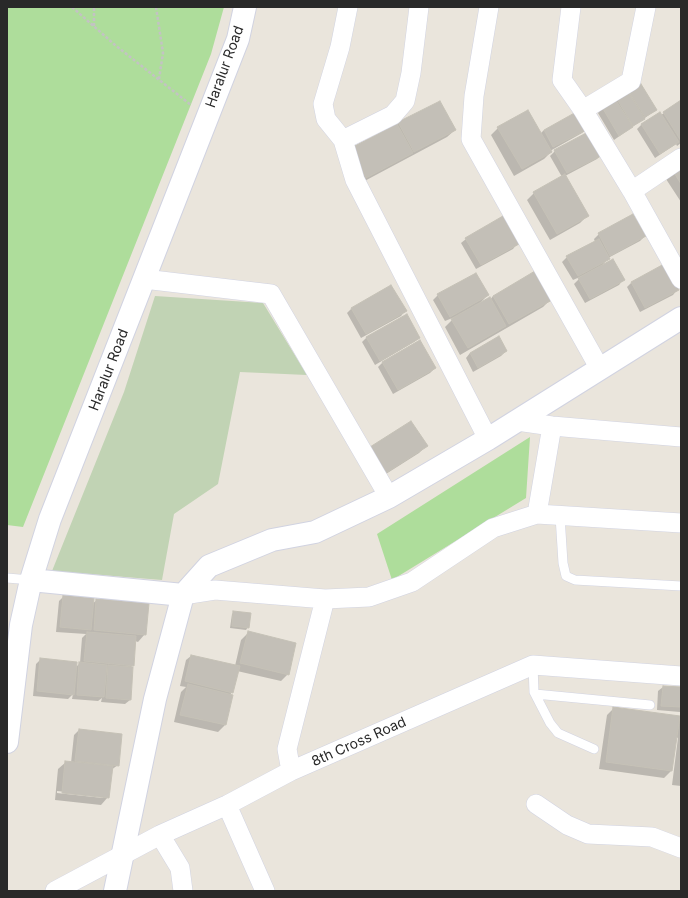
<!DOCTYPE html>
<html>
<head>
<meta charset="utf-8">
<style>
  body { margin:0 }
  #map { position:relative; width:688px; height:898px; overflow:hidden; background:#eae5dc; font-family:Inter,sans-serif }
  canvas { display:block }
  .frame { position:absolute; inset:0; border:8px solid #292929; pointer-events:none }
</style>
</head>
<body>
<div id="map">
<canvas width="688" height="898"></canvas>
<div class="frame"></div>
</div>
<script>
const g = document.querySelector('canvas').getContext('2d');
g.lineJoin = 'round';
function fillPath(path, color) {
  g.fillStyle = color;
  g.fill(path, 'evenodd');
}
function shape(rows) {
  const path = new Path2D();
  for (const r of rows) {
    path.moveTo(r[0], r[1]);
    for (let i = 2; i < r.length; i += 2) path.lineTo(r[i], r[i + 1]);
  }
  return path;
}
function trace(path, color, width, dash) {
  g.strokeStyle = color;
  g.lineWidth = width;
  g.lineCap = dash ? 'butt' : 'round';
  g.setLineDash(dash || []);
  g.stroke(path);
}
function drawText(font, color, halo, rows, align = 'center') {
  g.font = font + ' Inter,sans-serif';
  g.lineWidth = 4;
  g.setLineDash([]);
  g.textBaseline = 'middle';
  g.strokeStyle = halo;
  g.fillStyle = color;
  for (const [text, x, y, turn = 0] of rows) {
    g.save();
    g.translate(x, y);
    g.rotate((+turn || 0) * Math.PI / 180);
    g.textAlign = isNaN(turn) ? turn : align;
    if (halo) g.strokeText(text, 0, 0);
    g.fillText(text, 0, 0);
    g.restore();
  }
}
const green = shape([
  [7,7,224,7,211,54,23,527,7,525],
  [530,437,526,498,392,580,377,534]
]);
const cemetery = shape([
  [155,296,263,303,307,375,240,372,218,484,174,514,162,580,52,571,124,392]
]);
const shadow = shape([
  [630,93,656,110,614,140,598,113,602,108],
  [681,102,681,143,677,146,676,144,655,158,637,129,642,124,661,115],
  [399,123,455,130,447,137,359,184,351,149],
  [498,128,540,134,544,130,587,129,582,133,550,151,551,152,544,159,514,176,491,135],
  [555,151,601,155,597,159,565,176,587,216,580,223,550,240,527,200,534,193,562,177,550,156],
  [681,167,681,202,666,179],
  [599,234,645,236,640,241,608,258,602,266,623,280,619,285,585,303,574,284,582,276,573,280,562,262,567,257,595,242,594,239],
  [466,239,517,244,513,249,476,269,461,243],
  [631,283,677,290,673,295,640,312,627,287],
  [438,295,488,295,480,303,490,300,493,296,550,300,543,307,460,355,445,327,455,317,445,321,433,300],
  [351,309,405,311,401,316,361,338,347,313],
  [367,337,419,338,414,342,375,365,362,342],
  [506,351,501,356,473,372,466,358,470,353],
  [382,363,435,368,430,373,393,394,378,367],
  [426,446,419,453,378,479,363,455],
  [64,596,92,604,97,600,145,634,138,642,135,641,133,665,130,668,130,700,125,704,101,702,102,698,98,701,72,699,73,694,68,699,33,696,36,664,41,659,75,668,80,663,82,638,86,634,56,632,59,601],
  [234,612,248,627,246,630,230,628,232,614],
  [248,633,288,674,281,681,237,671,232,692,230,695,225,725,218,732,174,722,181,692,186,687,180,686,186,660,191,656,235,666,241,640],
  [663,687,681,688,681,786,672,785,678,738,676,737,671,771,664,778,599,769,607,715,614,708,680,717,680,712,657,710,658,691],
  [79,730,118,765,111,770,108,797,101,805,55,800,58,769,66,762,71,763,74,735],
  [57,791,103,796,103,798,57,793]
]);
const building = shape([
  [641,84,657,110,645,117,629,92,641,84],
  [628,92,645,119,633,126,617,99,628,92],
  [615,99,633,127,619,136,602,107,615,99],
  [681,100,681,141,663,112,681,100],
  [440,101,456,130,414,152,398,122,440,101],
  [528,110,552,152,522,169,497,127,528,110],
  [578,111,588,129,553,147,544,130,578,111],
  [660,112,679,142,660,154,641,124,660,112],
  [397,124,413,153,366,178,351,148,397,124],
  [590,131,603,155,567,173,554,150,590,131],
  [681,166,681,184,673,171,681,166],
  [565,174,589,216,557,234,533,192,565,174],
  [633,214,646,236,610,256,598,233,633,214],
  [503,216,519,244,481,265,465,238,503,216],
  [599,239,610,259,578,276,566,256,599,239],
  [613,259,625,280,590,299,578,278,613,259],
  [664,264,679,290,645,308,631,282,664,264],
  [535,271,552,300,509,324,493,296,535,271],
  [476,273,489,295,450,317,437,294,476,273],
  [391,285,407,311,366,334,351,308,391,285],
  [490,297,506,326,468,348,451,319,490,297],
  [407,314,420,338,380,361,366,337,407,314],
  [499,336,507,351,478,368,470,353,499,336],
  [420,340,436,368,398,390,382,362,420,340],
  [411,421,428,446,386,473,370,447,411,421],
  [63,595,94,598,91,630,60,627,63,595],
  [96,599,149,603,146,635,94,630,96,599],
  [233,611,251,613,249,628,232,626,233,611],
  [248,631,296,643,289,675,240,663,248,631],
  [87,632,136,636,134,666,84,661,87,632],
  [191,655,240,666,233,693,185,681,191,655],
  [40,658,77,662,74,695,37,691,40,658],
  [79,662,107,665,104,697,77,695,79,662],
  [108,665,133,667,131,700,106,698,108,665],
  [188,684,233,695,226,725,180,715,188,684],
  [663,686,681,687,681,707,661,706,663,686],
  [613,707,680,716,672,771,606,762,613,707],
  [79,729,122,734,119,766,75,761,79,729],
  [65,761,113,766,109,798,62,793,65,761]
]);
const path = shape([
  [72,7,115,45,191,105],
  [156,7,163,53,159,79],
  [94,26,94,7]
]);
const service = shape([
  [560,516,563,563,566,576,575,580,681,586],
  [7,578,31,580],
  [533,665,534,692,550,723,558,733,594,749],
  [535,694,650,705]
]);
const minor = shape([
  [348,7,340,47,323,104,326,119,343,140,355,180,488,439],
  [489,7,474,96,471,139,600,369],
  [571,7,562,80,583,110,632,191,681,279],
  [583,110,631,81,646,7],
  [343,140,393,115,405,101,411,73,419,7],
  [632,191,681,158],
  [144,279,271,294,389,497],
  [517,421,552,426,681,437],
  [537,514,552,426],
  [183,595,215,590,325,599,287,749,291,771],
  [325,599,369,597,412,582,493,528,537,514,681,523],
  [536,804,567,825,588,834,652,837,681,848],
  [227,805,265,891],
  [160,835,180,868,183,891],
  [55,891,160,835,227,805,291,771,533,665,681,676]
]);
const tertiary = shape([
  [31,580,183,595],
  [7,742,21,625,31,580,50,519,238,39,245,7],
  [115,891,155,699,183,595,209,566,272,540,315,532,389,497,488,439,681,318]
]);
const streetNames = [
  ["Haralur Road",225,67,-70],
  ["Haralur Road",109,370,-69],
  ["8th Cross Road",359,742,-24]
];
fillPath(green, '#aedd9b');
fillPath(cemetery, '#c1d3b4');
fillPath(shadow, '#0003');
fillPath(building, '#c3bfb7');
trace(building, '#c5c1b6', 1);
trace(service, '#d1d3e1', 10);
trace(minor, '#d1d3e1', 20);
trace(tertiary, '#d1d3e1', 24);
trace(path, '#c3c3c3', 2.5, [3, 2]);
trace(service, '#fff', 9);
trace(minor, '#fff', 19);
trace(tertiary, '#fff', 22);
drawText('14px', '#292929', '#fff', streetNames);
</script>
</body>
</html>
